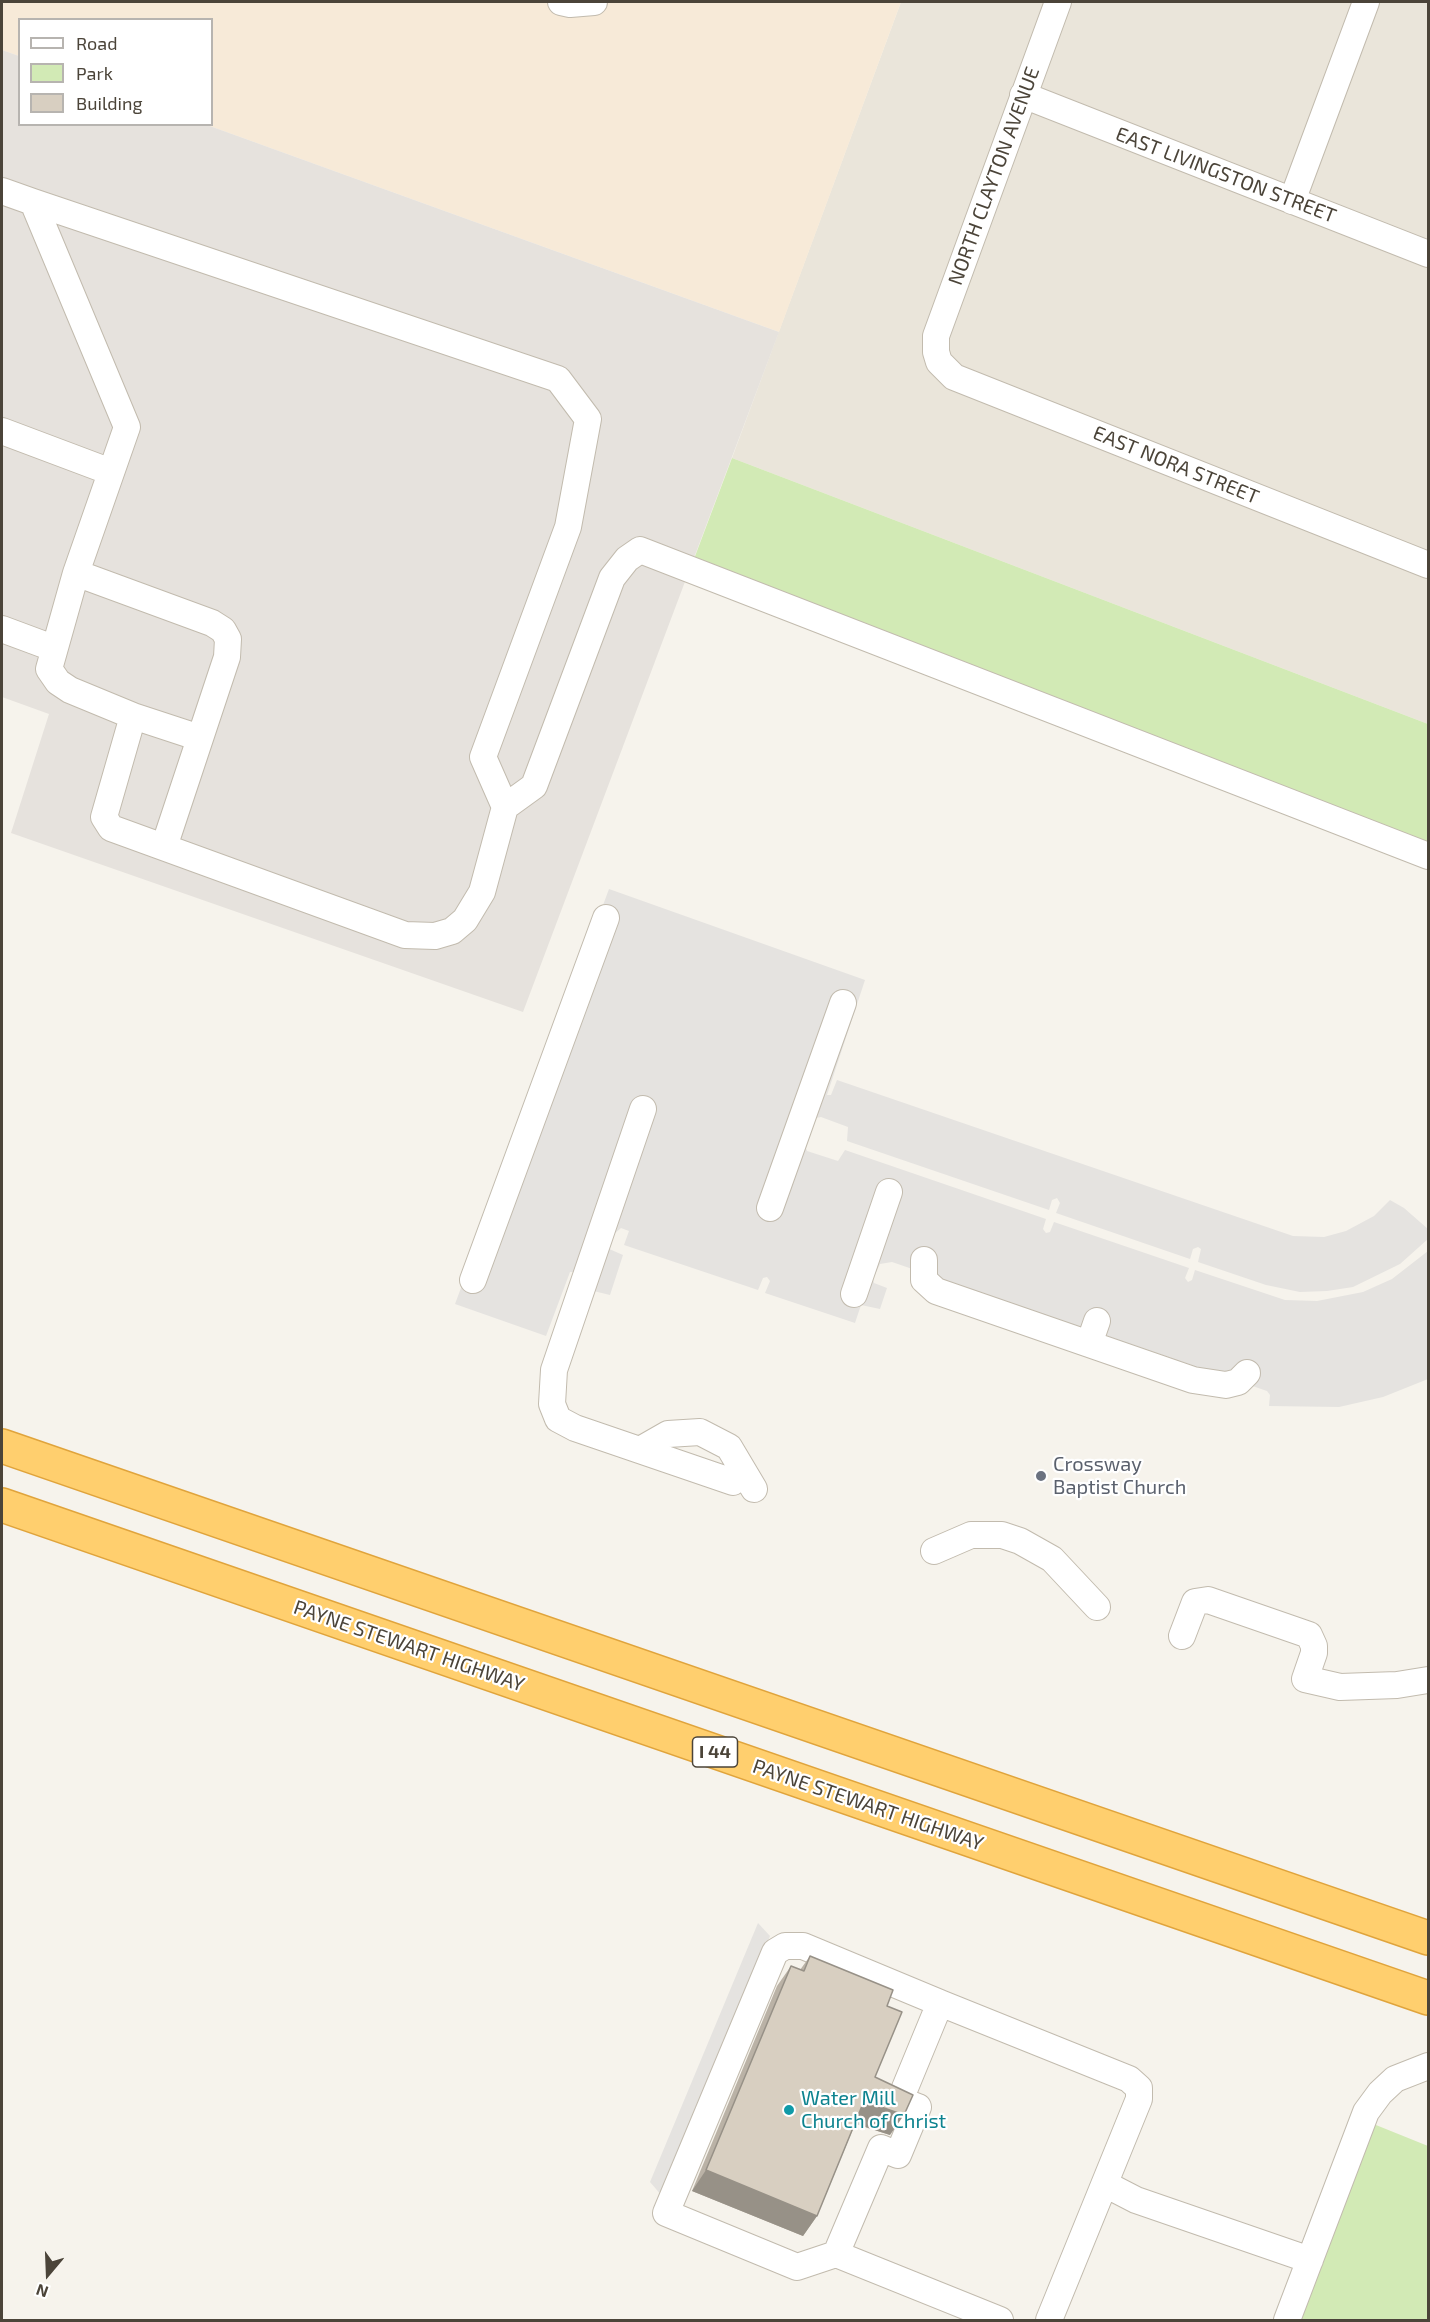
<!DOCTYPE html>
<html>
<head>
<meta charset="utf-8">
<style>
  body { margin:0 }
  #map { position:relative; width:1430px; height:2322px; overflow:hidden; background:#f6f3ec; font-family:"Exo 2",sans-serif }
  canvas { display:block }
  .frame { position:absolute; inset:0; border:3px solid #4b4439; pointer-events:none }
  .legend { position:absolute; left:18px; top:18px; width:195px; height:108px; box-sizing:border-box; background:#fff; border:2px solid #b7b4b0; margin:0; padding:8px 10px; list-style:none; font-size:18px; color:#4b4439 }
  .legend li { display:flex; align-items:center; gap:12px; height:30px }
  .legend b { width:30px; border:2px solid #b7b4b0 }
  .north { position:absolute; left:18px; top:2244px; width:60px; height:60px; -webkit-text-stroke:4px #fff; paint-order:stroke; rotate:199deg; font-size:16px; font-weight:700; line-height:24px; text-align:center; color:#4b4439 }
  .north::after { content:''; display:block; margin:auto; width:21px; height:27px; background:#4b4439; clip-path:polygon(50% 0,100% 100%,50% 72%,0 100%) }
</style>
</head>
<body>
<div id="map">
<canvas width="1430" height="2322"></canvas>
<div class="frame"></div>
<ul class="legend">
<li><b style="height:8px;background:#fff"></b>Road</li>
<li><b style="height:16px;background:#d2eab5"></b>Park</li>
<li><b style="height:16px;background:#d8cfc1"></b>Building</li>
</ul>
<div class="north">N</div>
</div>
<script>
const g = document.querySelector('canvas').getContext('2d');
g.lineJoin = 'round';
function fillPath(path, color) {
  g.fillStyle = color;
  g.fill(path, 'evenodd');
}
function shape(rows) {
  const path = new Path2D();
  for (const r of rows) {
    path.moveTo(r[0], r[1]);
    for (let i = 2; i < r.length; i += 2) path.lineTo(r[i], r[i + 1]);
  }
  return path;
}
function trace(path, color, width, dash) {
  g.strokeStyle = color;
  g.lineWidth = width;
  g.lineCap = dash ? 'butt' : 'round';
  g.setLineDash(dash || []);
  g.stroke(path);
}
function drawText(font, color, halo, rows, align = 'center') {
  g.font = font + ' "Exo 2",sans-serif';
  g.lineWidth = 4.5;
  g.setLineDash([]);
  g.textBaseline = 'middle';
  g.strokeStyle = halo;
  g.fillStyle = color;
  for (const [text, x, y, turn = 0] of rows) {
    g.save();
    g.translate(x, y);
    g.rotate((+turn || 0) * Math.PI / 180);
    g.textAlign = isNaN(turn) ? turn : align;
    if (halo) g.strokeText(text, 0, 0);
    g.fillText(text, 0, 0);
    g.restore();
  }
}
const residential = shape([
  [901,2,1428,2,1428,724,732,458]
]);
const commercial = shape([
  [2,2,901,2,779,332,207,125,212,124,212,20,20,20,19,56,2,50]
]);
const industrial = shape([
  [2,50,19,56,20,124,207,125,779,332,523,1012,11,833,49,714,2,697]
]);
const green = shape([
  [732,458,1428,724,1428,844,694,559],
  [1371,2123,1428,2146,1428,2320,1297,2320]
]);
const parking = shape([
  [609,889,865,980,827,1095,831,1095,837,1080,1293,1236,1324,1237,1346,1231,1374,1216,1390,1200,1404,1208,1428,1229,1428,1239,1400,1264,1353,1287,1327,1291,1300,1292,1266,1285,1198,1262,1201,1249,1198,1247,1193,1249,1190,1259,1056,1213,1060,1203,1057,1198,1052,1200,1049,1210,847,1141,848,1127,821,1117,816,1118,806,1148,807,1151,838,1161,845,1150,1046,1219,1043,1229,1046,1233,1050,1232,1054,1222,1189,1268,1185,1278,1188,1282,1192,1280,1195,1270,1285,1300,1317,1301,1363,1292,1392,1279,1428,1251,1428,1379,1383,1397,1339,1407,1269,1406,1270,1395,1267,1391,892,1262,880,1264,873,1279,874,1283,887,1288,880,1309,861,1305,855,1323,765,1293,770,1281,767,1277,763,1278,758,1290,624,1245,629,1231,621,1228,613,1235,607,1248,623,1255,610,1295,573,1286,573,1272,570,1272,546,1336,455,1304],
  [758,1923,770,1936,662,2196,650,2182]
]);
const minor = shape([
  [561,2,570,4,594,2],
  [1058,2,936,336,936,352,939,362,954,377,1428,565],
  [1023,95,1428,254],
  [2,191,33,202,558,379,588,419,568,527,483,757,505,807,482,892,465,920,452,931,435,936,405,935,111,828,104,817,133,716,70,690,58,682,49,669,76,573,127,427,33,202],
  [1292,201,1366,2],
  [2,431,111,472],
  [76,573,212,623,223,630,228,639,227,657,164,847],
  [2,629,53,648],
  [133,716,200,738],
  [505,807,534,786,612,578,627,559,640,550,1428,856],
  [643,1109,554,1370,552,1404,558,1419,575,1428,733,1482],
  [770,1208,843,1003],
  [924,1260,924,1280,936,1291,1193,1380,1226,1385,1238,1382,1247,1373],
  [473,1280,606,918],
  [854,1294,889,1192],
  [1089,1344,1097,1321],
  [640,1450,668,1434,700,1432,729,1447,754,1489],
  [934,1551,971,1535,1002,1535,1020,1541,1052,1559,1097,1607],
  [1182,1636,1195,1602,1208,1600,1309,1635,1314,1646,1314,1653,1305,1679,1340,1687,1397,1685,1428,1680],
  [1105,2184,1136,2200,1310,2260],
  [836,2254,797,2267,666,2213,775,1952,785,1946,803,1946,940,2003],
  [1000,2320,836,2254,881,2148,898,2155,918,2107,900,2100,940,2003,1129,2079,1139,2088,1139,2099,1049,2320],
  [1287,2320,1366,2112,1380,2093,1395,2079,1428,2066]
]);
const highway = shape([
  [2,1446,1428,1938],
  [2,1505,1428,1998]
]);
const wall = shape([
  [810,1956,887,2006,875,2077,890,2135,855,2124,817,2216,803,2236,692,2191,777,1986,791,1966,800,1970]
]);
const shadedWall = shape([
  [864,2101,904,2115,890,2135,850,2122],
  [706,2170,817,2216,803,2236,692,2191]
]);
const building = shape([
  [810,1956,893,1990,887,2006,902,2012,875,2077,913,2095,904,2115,864,2101,817,2216,706,2170,791,1966,804,1971,810,1956]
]);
const markers = [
  [1041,1476,6,"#6b7280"],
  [789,2110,6,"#0f9aa8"]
];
const shields = [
  [715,1752,45]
];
const shieldNames = [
  ["I 44",715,1752]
];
const streetNames = [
  ["EAST LIVINGSTON STREET",1226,175,21],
  ["NORTH CLAYTON AVENUE",994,176,-70],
  ["EAST NORA STREET",1176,465,22],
  ["PAYNE STEWART HIGHWAY",409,1646,19],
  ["PAYNE STEWART HIGHWAY",868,1805,19]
];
const worshipNames = [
  ["Crossway",1053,1464],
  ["Baptist Church",1053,1487]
];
const cultureNames = [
  ["Water Mill",801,2098],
  ["Church of Christ",801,2121]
];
fillPath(residential, '#eae5da');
fillPath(commercial, '#f7ead8');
fillPath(industrial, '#e6e2dd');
fillPath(green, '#d2eab5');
fillPath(parking, '#e5e3e0');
trace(minor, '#c2bbae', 28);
trace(highway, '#e0a43c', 36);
trace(minor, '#fff', 26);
trace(highway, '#ffcf6e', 33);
fillPath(wall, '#bab2a6');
fillPath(shadedWall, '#979187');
fillPath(building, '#d8cfc1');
trace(building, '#979187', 1.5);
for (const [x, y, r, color] of markers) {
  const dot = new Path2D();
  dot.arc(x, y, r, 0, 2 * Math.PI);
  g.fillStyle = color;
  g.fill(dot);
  trace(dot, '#fff', 2);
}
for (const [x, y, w] of shields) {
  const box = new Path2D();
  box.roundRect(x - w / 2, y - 15, w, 30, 4.5);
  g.fillStyle = '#fff';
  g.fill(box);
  trace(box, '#4b4439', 1.5);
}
drawText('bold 18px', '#4b4439', null, shieldNames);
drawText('20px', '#4b4439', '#fff', streetNames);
drawText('20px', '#5b616d', '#fff', worshipNames, 'left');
drawText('20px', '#0d838f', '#fff', cultureNames, 'left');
</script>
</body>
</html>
